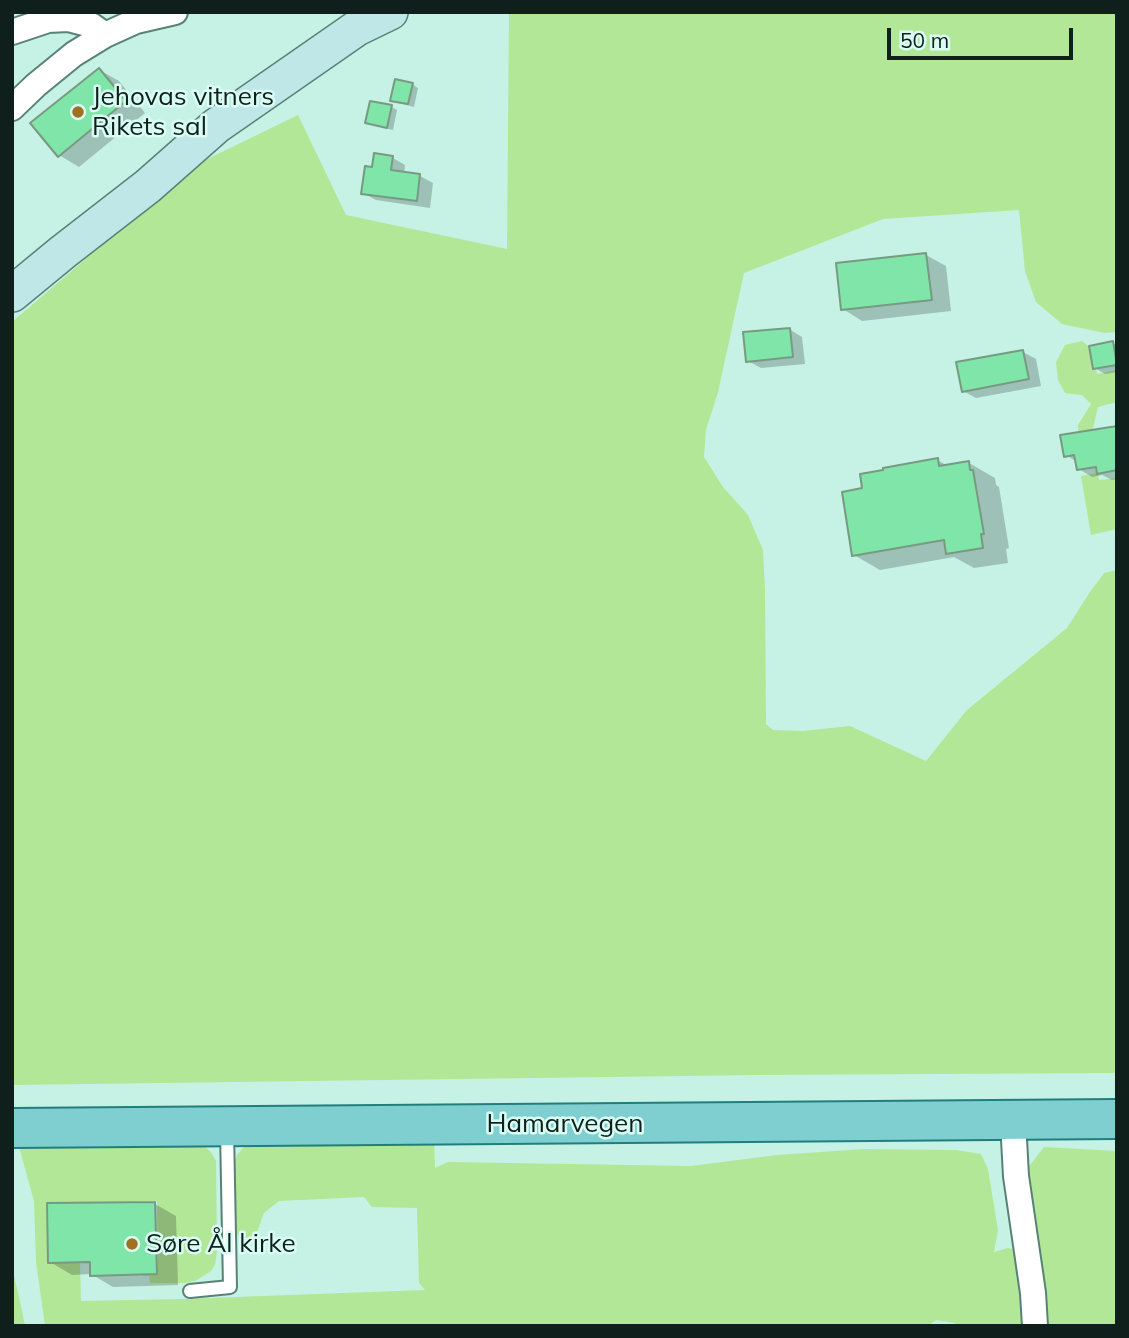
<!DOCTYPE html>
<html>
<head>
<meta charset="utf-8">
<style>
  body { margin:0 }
  #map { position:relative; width:1129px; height:1338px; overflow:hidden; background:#c5f2e5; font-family:Mulish,sans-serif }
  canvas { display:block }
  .frame { position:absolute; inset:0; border:14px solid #0f201c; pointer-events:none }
  .scale { position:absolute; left:887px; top:28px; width:186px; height:32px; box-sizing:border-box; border:4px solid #0f201c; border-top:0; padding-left:9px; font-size:21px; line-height:24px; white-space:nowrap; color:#0f201c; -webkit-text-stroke:5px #d9fdf2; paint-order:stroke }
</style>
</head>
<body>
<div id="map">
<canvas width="1129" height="1338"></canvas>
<div class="frame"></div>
<div class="scale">50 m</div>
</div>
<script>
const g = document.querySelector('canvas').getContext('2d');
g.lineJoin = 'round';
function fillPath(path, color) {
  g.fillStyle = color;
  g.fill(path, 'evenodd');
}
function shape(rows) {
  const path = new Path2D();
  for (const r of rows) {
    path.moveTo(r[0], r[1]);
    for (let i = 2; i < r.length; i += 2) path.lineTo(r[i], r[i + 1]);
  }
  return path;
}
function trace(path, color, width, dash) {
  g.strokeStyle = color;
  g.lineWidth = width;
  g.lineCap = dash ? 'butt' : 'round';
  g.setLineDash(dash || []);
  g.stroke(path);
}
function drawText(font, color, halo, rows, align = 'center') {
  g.font = font + ' Mulish,sans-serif';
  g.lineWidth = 5;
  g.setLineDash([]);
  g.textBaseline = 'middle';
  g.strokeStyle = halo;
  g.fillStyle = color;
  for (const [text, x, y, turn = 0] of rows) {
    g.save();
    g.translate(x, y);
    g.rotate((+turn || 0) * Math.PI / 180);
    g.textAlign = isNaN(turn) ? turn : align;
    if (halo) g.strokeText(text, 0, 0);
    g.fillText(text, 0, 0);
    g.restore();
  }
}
const green = shape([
  [509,12,1117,12,1117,332,1105,333,1062,324,1036,302,1025,271,1019,210,883,219,744,273,718,392,706,430,704,457,723,487,748,515,763,550,765,590,766,724,773,730,803,731,850,726,926,761,967,710,1067,628,1090,592,1104,573,1117,570,1117,1073,757,1075,12,1085,12,322,195,165,298,115,346,215,507,249],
  [1082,341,1092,349,1097,374,1117,370,1117,402,1098,407,1093,428,1094,434,1079,437,1078,425,1091,404,1082,395,1065,393,1058,380,1056,362,1065,345],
  [1098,473,1099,480,1117,478,1117,529,1091,535,1081,476],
  [434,1139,435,1168,448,1162,691,1166,777,1155,864,1149,956,1150,981,1154,988,1169,998,1230,994,1252,1008,1248,1020,1251,1030,1326,957,1326,955,1323,936,1320,927,1326,45,1326,36,1262,34,1201,17,1140,195,1142,204,1146,211,1152,216,1161,217,1251,215,1265,211,1271,195,1281,185,1283,150,1283,149,1276,143,1276,142,1273,158,1273,157,1201,89,1202,48,1263,80,1262,81,1301,181,1299,425,1290,419,1283,417,1208,372,1207,364,1197,279,1201,264,1213,253,1243,249,1244,243,1241,238,1236,235,1228,234,1165,237,1155,243,1148,249,1145],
  [1044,1147,1117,1151,1117,1326,1045,1326,1024,1173],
  [12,1267,19,1297,25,1326,12,1326]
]);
const shadow = shape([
  [99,70,119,81,145,113,79,167,59,155],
  [412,84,418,88,414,107,398,103,392,100],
  [371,103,392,107,397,110,393,130,373,125,367,122],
  [393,158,405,165,404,174,420,176,433,183,430,208,376,200,363,193,373,169],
  [926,255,946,266,951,311,862,321,843,309],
  [789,329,802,337,805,364,761,368,748,361],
  [1113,343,1117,345,1117,372,1105,374,1095,368],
  [1023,352,1036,359,1041,386,976,398,963,391],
  [1117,427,1117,479,1112,480,1102,475,1092,477,1079,469,1077,462,1066,455],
  [937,460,948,466,969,463,995,478,996,485,999,487,1009,548,1006,549,1008,563,974,568,954,557,880,570,854,555,864,490],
  [155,1204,176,1216,178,1285,113,1287,91,1274,72,1275,50,1262]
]);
const building = shape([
  [99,68,126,101,58,157,30,123,99,68],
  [395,79,413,83,408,104,390,101,395,79],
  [370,101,392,105,387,128,365,123,370,101],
  [374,153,393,156,391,170,420,174,417,201,361,194,365,166,372,167,374,153],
  [926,253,932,300,841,310,836,263,926,253],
  [790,328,793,357,746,362,743,332,790,328],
  [1113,341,1117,365,1093,369,1089,346,1113,341],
  [1023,350,1029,379,962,392,956,362,1023,350],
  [1117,426,1117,470,1097,474,1096,467,1077,470,1074,455,1064,457,1060,435,1117,426],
  [938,458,939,466,969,461,970,470,973,470,984,534,981,534,983,548,946,554,944,540,852,556,842,492,862,488,860,474,883,470,883,468,938,458],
  [155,1202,157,1274,90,1276,90,1262,48,1263,47,1203,155,1202]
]);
const service = shape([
  [190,1291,230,1287,227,1130]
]);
const minor = shape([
  [12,32,48,20,68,19,91,25,105,35],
  [12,108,36,85,74,54,105,35,136,21,175,12],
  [1013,1121,1016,1176,1033,1293,1035,1326]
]);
const secondary = shape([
  [12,294,63,252,148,186,216,126,357,28,390,12]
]);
const primary = shape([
  [12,1128,1117,1119]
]);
const markers = [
  [78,112,7,"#a07023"],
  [132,1244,7,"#a07023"]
];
const poiNames = [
  ["Jehovas vitners",92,97],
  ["Rikets sal",92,127],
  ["Søre Ål kirke",146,1244]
];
const streetNames = [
  ["Hamarvegen",565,1124]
];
fillPath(green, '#b2e797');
fillPath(shadow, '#0003');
fillPath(building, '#80e5a8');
trace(building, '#789a83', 2);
trace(service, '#588277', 16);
trace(minor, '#588277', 28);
trace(secondary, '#588277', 38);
trace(primary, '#227d7d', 42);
trace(service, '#fff', 12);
trace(minor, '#fff', 24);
trace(secondary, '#c0e7e8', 35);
trace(primary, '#80cfd0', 38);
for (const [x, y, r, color] of markers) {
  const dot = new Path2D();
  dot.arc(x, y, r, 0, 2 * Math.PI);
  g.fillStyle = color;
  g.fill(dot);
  trace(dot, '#d9fdf2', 2.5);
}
drawText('26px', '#0f201c', '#d9fdf2', poiNames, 'left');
drawText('26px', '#0f201c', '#d9fdf2', streetNames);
</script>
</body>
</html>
